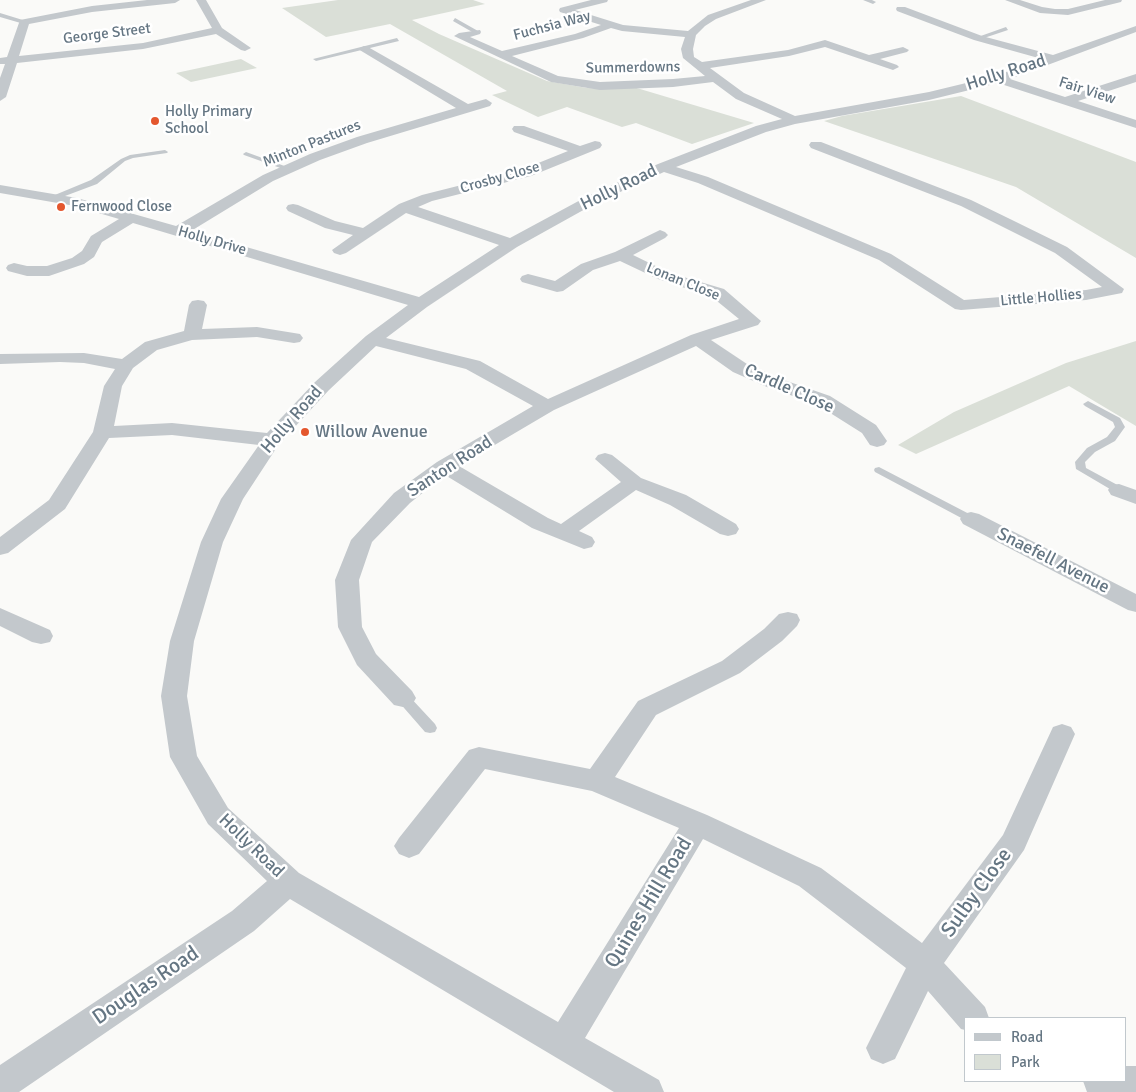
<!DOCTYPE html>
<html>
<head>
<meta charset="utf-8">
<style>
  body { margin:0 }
  #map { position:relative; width:1136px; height:1092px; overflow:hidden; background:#fafaf8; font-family:Signika,sans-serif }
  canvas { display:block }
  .legend { position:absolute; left:964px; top:1017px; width:162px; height:65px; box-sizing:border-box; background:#fff; border:1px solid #c1c8cd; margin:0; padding:6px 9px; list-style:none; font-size:15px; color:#657683 }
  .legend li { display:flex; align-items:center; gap:10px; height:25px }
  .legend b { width:25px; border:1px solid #c1c8cd }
</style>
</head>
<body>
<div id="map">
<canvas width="1136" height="1092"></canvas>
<ul class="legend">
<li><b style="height:6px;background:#c3c8cc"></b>Road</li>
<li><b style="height:14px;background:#dadfd7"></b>Park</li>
</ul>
</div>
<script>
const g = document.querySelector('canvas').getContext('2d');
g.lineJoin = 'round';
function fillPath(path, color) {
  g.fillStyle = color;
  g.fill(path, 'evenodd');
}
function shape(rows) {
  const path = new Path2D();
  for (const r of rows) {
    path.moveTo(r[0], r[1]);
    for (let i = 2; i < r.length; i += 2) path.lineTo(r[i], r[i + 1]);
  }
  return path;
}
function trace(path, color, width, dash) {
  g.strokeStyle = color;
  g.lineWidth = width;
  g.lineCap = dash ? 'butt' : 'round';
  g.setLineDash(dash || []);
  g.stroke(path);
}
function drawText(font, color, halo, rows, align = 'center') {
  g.font = font + ' Signika,sans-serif';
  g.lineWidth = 5;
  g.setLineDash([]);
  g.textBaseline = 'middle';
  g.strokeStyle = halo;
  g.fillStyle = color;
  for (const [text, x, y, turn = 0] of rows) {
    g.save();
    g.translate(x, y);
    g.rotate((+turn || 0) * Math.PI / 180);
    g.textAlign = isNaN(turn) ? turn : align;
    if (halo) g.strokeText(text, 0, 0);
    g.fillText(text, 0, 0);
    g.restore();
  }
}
const green = shape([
  [338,0,473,0,485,4,412,20,439,34,547,81,587,88,607,89,630,86,754,123,692,144,636,123,622,127,567,107,538,117,492,95,507,91,390,24,326,37,282,8],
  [241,59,257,68,191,82,176,73],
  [961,96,1136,162,1136,258,1016,187,824,121,842,116],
  [1136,341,1136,426,1069,386,916,454,898,445,954,412,1066,363]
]);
const lane = shape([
  [863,0,872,0,876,2,873,4,863,0],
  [0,13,26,21,27,22,24,24,0,17,0,13],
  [455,18,478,31,479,32,474,33,453,21,455,18],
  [1006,27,1008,30,978,40,975,38,1006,27],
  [397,38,399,41,316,61,313,59,397,38],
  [165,150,168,152,167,153,133,158,125,161,97,184,57,199,50,197,91,180,121,159,130,155,165,150],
  [246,152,290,168,291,169,286,170,244,155,243,154,246,152],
  [1088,401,1120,418,1125,427,1115,441,1095,452,1085,462,1086,468,1123,488,1124,490,1123,492,1115,492,1076,469,1075,462,1087,448,1107,437,1115,427,1113,422,1085,406,1083,404,1088,401],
  [879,467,975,517,976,519,975,521,967,521,875,472,874,470,875,468,879,467],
  [403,693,408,695,435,724,437,728,435,732,430,733,425,732,398,701,397,698,398,695,403,693]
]);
const street = shape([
  [147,0,180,0,175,3,92,12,29,24,19,56,143,43,212,28,196,0,206,0,222,28,251,48,245,51,241,50,216,34,143,49,17,63,6,97,0,101,0,78,5,64,0,64,0,58,7,57,20,20,92,6,147,0],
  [591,0,608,0,607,2,575,10,623,25,688,31,708,15,751,0,766,0,716,19,705,26,696,35,693,49,694,57,702,62,788,50,825,40,869,55,903,47,909,50,907,52,880,59,897,65,899,67,893,70,825,47,789,56,710,68,744,93,795,116,929,92,995,76,1042,59,974,40,897,11,896,9,897,7,905,7,982,36,1053,55,1136,26,1136,32,1010,79,1065,97,1136,74,1136,82,1078,101,1136,120,1136,128,998,83,929,100,795,124,766,132,676,167,708,177,891,254,964,300,1086,290,1102,287,1055,253,961,206,811,148,809,145,811,142,821,142,971,200,1010,219,1067,247,1124,289,1122,293,1086,300,961,310,955,309,879,260,698,183,664,172,596,203,517,247,427,307,386,338,480,361,548,399,691,335,739,319,712,297,658,279,620,261,593,270,563,291,557,292,522,282,520,279,522,276,528,274,555,281,581,264,615,252,660,230,665,232,668,235,665,238,633,255,670,273,724,289,761,321,758,325,711,340,747,364,781,379,830,396,876,425,887,441,884,445,877,447,870,445,862,433,816,404,767,387,733,372,696,346,554,410,459,466,548,518,561,524,621,482,595,459,598,455,605,453,612,455,641,478,686,495,736,524,739,529,736,534,728,536,720,534,670,505,636,490,579,531,592,537,595,542,592,547,584,549,532,528,445,475,410,503,372,542,359,580,362,627,376,654,412,691,416,698,412,705,403,707,394,705,357,665,338,627,335,580,351,540,394,493,437,462,533,406,466,369,376,346,329,390,279,444,243,499,223,542,194,641,187,696,197,756,228,808,299,873,558,1022,679,828,592,791,485,769,419,854,409,858,399,854,394,846,399,838,469,750,479,747,590,769,638,701,722,661,764,629,779,614,788,612,797,614,800,620,797,626,782,641,740,673,656,715,615,777,707,815,821,868,922,943,1003,835,1053,727,1062,724,1071,727,1075,734,1024,850,944,963,985,1007,989,1018,965,1018,965,1030,961,1029,928,991,895,1059,883,1064,871,1059,866,1048,906,968,799,886,703,839,585,1038,659,1080,664,1092,614,1092,290,899,254,931,19,1092,0,1092,0,1065,232,911,267,881,208,824,170,757,161,696,170,641,201,542,221,499,259,445,172,435,109,438,65,509,8,553,0,555,0,537,49,500,93,432,104,386,115,369,84,363,60,362,0,364,0,354,84,353,122,359,145,342,184,331,189,305,192,301,198,300,204,301,207,305,202,329,257,327,294,333,300,334,303,338,300,342,294,343,257,337,192,340,157,350,133,368,122,386,114,426,172,423,267,433,315,382,366,336,408,305,133,223,102,242,94,257,84,264,49,276,27,276,8,271,6,268,8,265,14,263,27,266,47,266,72,258,82,251,91,236,119,219,75,206,0,193,0,185,77,198,176,226,263,175,310,154,357,137,456,108,358,49,364,46,368,47,468,104,486,99,492,103,490,106,367,143,320,160,273,181,191,231,419,297,499,245,406,213,346,253,340,255,334,253,332,250,353,235,325,228,288,211,286,208,288,205,293,204,298,205,335,221,363,228,399,204,422,195,521,170,568,151,514,132,512,129,514,126,524,126,580,146,595,141,600,142,602,145,600,148,531,176,432,201,418,207,510,238,586,197,658,164,756,126,782,119,736,99,713,82,673,87,600,90,551,82,454,36,459,33,480,30,481,32,480,34,470,37,502,51,575,34,601,25,560,12,559,10,560,8,591,0],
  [611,28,622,31,685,37,681,49,683,58,705,76,673,79,600,82,558,76,512,56,583,38,611,28],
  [1005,0,1020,0,1042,7,1055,9,1068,9,1105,0,1122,0,1121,2,1068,15,1040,13,1005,0],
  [1119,484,1136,490,1136,504,1111,495,1108,490,1111,485,1119,484],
  [971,512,979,514,1136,594,1136,612,1128,610,963,524,960,519,963,514,971,512],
  [0,608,50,630,53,636,50,642,41,644,32,642,0,626,0,608],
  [1125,1066,1136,1066,1136,1092,1087,1092,1083,1081,1125,1081,1125,1066]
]);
const markers = [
  [155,121,5,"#e4572e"],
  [61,207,5,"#e4572e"],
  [305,432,5,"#e4572e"]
];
const farStreetnames = [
  ["Fuchsia Way",552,26,-15],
  ["George Street",107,34,-7],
  ["Summerdowns",633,68,-1],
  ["Fair View",1087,91,18],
  ["Minton Pastures",312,144,-22],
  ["Crosby Close",500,178,-16],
  ["Holly Drive",212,241,16],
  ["Lonan Close",683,282,22],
  ["Little Hollies",1041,298,-5]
];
const farPoinames = [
  ["Holly Primary",165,112],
  ["School",165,129],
  ["Fernwood Close",71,207]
];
const streetNames = [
  ["Holly Road",1006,73,-18],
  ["Holly Road",619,188,-26],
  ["Cardle Close",789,389,24],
  ["Holly Road",292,420,-49],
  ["Santon Road",450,467,-33],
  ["Snaefell Avenue",1053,561,27],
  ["Holly Road",251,846,44]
];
const poiNames = [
  ["Willow Avenue",315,432]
];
const nearStreetnames = [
  ["Sulby Close",977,893,-54],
  ["Quines Hill Road",649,903,-59],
  ["Douglas Road",146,986,-34]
];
fillPath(green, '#dadfd7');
fillPath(lane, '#c3c8cc');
fillPath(street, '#c3c8cc');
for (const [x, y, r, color] of markers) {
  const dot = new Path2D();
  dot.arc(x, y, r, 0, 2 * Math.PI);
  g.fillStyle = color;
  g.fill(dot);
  trace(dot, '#fff', 2);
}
drawText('15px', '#657683', '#fff', farStreetnames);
drawText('15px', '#657683', '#fff', farPoinames, 'left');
drawText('18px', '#657683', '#fff', streetNames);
drawText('18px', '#657683', '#fff', poiNames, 'left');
drawText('21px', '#657683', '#fff', nearStreetnames);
</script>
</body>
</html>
